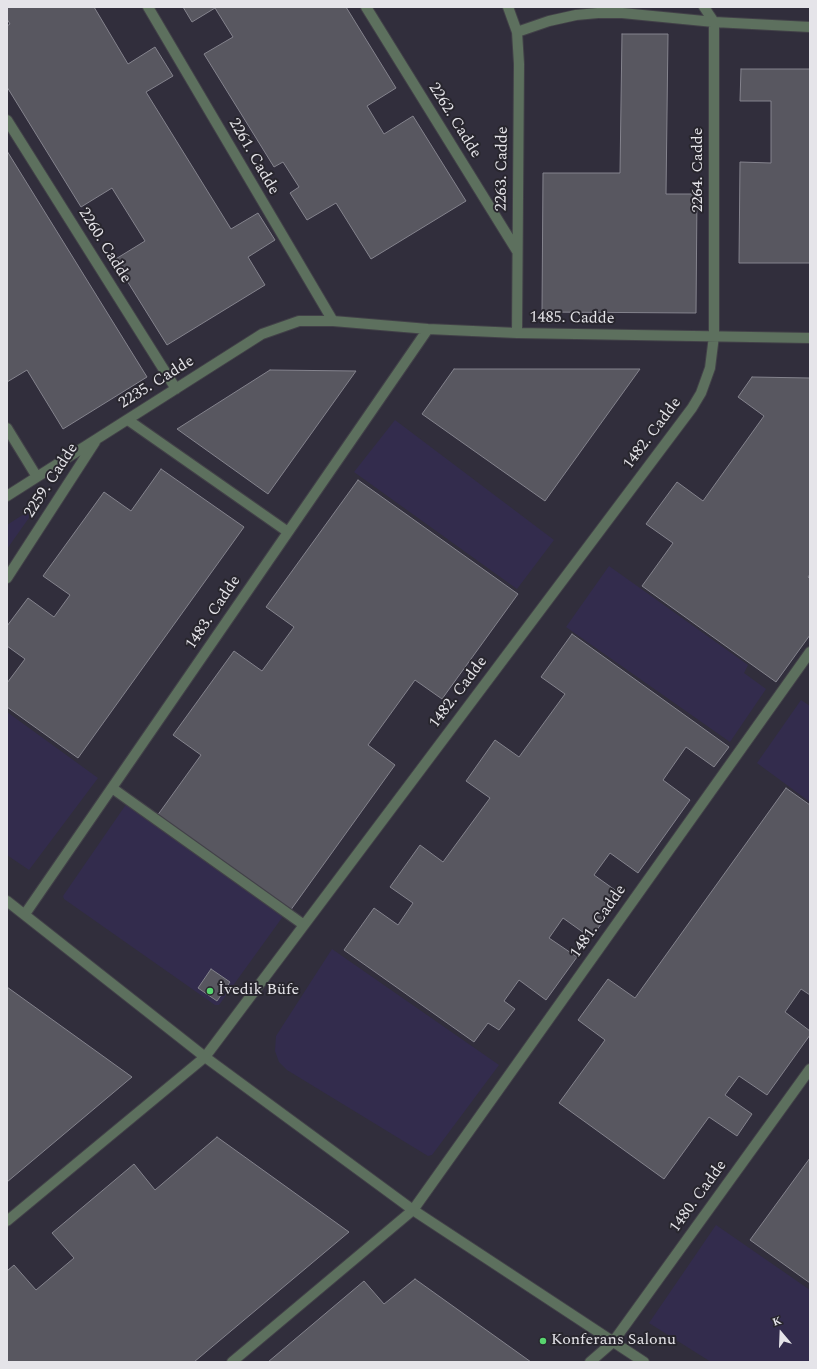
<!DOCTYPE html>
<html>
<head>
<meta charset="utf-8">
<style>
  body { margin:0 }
  #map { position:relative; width:817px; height:1369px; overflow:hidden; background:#28262e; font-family:Spectral,serif }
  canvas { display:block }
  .frame { position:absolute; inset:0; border:8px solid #e5e4e9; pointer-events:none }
  .north { position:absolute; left:761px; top:1313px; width:40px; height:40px; -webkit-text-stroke:3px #28262e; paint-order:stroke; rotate:341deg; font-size:11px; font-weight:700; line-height:16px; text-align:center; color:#e5e4e9 }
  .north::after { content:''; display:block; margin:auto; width:14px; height:18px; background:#e5e4e9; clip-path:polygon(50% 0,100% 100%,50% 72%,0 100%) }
</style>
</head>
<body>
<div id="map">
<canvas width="817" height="1369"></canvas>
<div class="frame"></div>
<div class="north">K</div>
</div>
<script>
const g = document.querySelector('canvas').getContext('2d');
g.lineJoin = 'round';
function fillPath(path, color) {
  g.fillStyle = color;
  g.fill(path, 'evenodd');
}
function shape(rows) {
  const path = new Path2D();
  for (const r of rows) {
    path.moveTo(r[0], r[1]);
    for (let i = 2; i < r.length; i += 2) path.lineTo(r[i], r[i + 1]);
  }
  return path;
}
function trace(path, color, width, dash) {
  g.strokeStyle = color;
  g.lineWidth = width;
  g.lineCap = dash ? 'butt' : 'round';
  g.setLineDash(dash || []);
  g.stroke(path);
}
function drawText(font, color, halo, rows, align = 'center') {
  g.font = font + ' Spectral,serif';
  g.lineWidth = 4;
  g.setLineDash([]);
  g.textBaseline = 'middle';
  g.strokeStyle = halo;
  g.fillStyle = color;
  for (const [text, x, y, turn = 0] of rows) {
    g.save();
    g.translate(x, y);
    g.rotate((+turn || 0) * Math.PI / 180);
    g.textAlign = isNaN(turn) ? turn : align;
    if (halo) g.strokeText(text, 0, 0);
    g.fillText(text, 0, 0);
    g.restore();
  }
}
const built = shape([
  [7,7,810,7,810,1362,7,1362]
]);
const green = shape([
  [395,420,554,540,517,589,354,472],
  [38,505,7,549,7,525],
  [609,566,748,665,744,673,766,689,730,742,566,627],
  [801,700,810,706,810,802,757,763],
  [7,712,98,778,29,870,7,855],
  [127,803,284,915,219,1005,215,1005,64,899,63,896],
  [332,949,499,1065,432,1155,428,1156,287,1070,279,1062,275,1051,276,1036],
  [716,1225,810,1290,810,1362,711,1362,649,1323]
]);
const building = shape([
  [7,7,94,7,128,64,155,47,173,76,146,92,231,229,258,213,275,240,248,257,265,285,167,345,114,260,145,241,112,188,81,207,7,87,7,26,10,24,7,19,7,7],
  [183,7,346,7,396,88,367,106,384,134,413,116,466,201,371,259,336,203,307,220,290,193,299,187,283,162,274,167,204,54,233,37,215,8,192,22,183,7],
  [622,34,668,34,666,194,697,194,696,313,542,312,543,173,620,173,622,34],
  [741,69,810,69,810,263,739,263,740,162,771,163,771,101,740,101,741,69],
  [7,151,147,377,63,429,27,370,7,382,7,151],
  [454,369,640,369,545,501,422,414,454,369],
  [270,370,356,371,268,494,177,429,270,370],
  [752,377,810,378,810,574,808,577,810,579,810,635,776,682,642,586,673,543,646,524,677,482,703,501,764,416,738,397,752,377],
  [161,469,244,527,78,758,7,707,7,683,25,659,7,646,7,626,28,598,54,617,70,595,43,576,104,492,131,511,161,469],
  [358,480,518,594,442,699,415,680,368,745,395,765,290,911,157,816,201,755,173,735,234,651,262,671,294,627,266,607,358,480],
  [572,634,729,747,714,767,686,747,663,780,690,800,638,873,610,853,594,875,622,895,591,938,563,918,549,938,577,957,546,1000,519,980,504,1001,515,1009,499,1030,488,1023,474,1042,344,950,374,908,398,925,413,903,390,887,420,845,443,862,490,798,466,781,495,740,519,757,565,694,541,677,572,634],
  [786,788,810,805,810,995,801,989,785,1012,810,1031,810,1035,767,1095,739,1076,725,1095,752,1114,737,1136,709,1117,664,1179,559,1103,605,1040,578,1020,608,979,635,998,786,788],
  [211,969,230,982,217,1001,198,988,211,969],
  [7,987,132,1077,7,1182,7,987],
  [217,1137,349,1232,194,1362,7,1362,7,1271,14,1265,36,1290,74,1258,52,1233,134,1164,155,1190,217,1137],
  [810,1158,810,1283,750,1240,810,1158],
  [415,1279,531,1362,268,1362,364,1281,384,1304,415,1279]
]);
const minor = shape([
  [148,7,333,321],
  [366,7,517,251],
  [508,7,517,32,519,64,517,333],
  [517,32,549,21,576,15,598,13,622,13,714,22,810,27],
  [7,120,176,389],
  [128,420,288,532],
  [7,428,37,477],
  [7,496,262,334,299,321,333,321,428,329,517,333,810,338],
  [7,578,95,442],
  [112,788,304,925],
  [7,901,205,1057,413,1210,644,1362],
  [25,914,428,329],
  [7,1221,205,1057,692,408,701,393,710,368,714,336,714,22,704,7],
  [232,1362,413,1210,810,652],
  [590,1362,613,1342,810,1069]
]);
const markers = [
  [210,991,4,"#58d56f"],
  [543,1341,4,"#58d56f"]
];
const streetNames = [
  ["2262. Cadde",454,121,58],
  ["2261. Cadde",253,157,60],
  ["2263. Cadde",503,169,-89],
  ["2264. Cadde",699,170,-90],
  ["2260. Cadde",104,246,58],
  ["1485. Cadde",572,319,1],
  ["2235. Cadde",157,383,-32],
  ["1482. Cadde",653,434,-53],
  ["2259. Cadde",52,481,-57],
  ["1483. Cadde",214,613,-56],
  ["1482. Cadde",459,693,-53],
  ["1481. Cadde",599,922,-55],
  ["1480. Cadde",699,1197,-54]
];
const poiNames = [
  ["İvedik Büfe",218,991],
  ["Konferans Salonu",551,1341]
];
fillPath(built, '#312e3c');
fillPath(green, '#332c4d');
fillPath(building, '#585760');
trace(building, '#84838d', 1);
trace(minor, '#424148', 12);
trace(minor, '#5d705e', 10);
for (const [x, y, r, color] of markers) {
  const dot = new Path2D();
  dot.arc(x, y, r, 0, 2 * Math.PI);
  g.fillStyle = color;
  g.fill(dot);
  trace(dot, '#28262e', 1.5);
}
drawText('16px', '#e5e4e9', '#28262e', streetNames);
drawText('16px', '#e5e4e9', '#28262e', poiNames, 'left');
</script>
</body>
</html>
